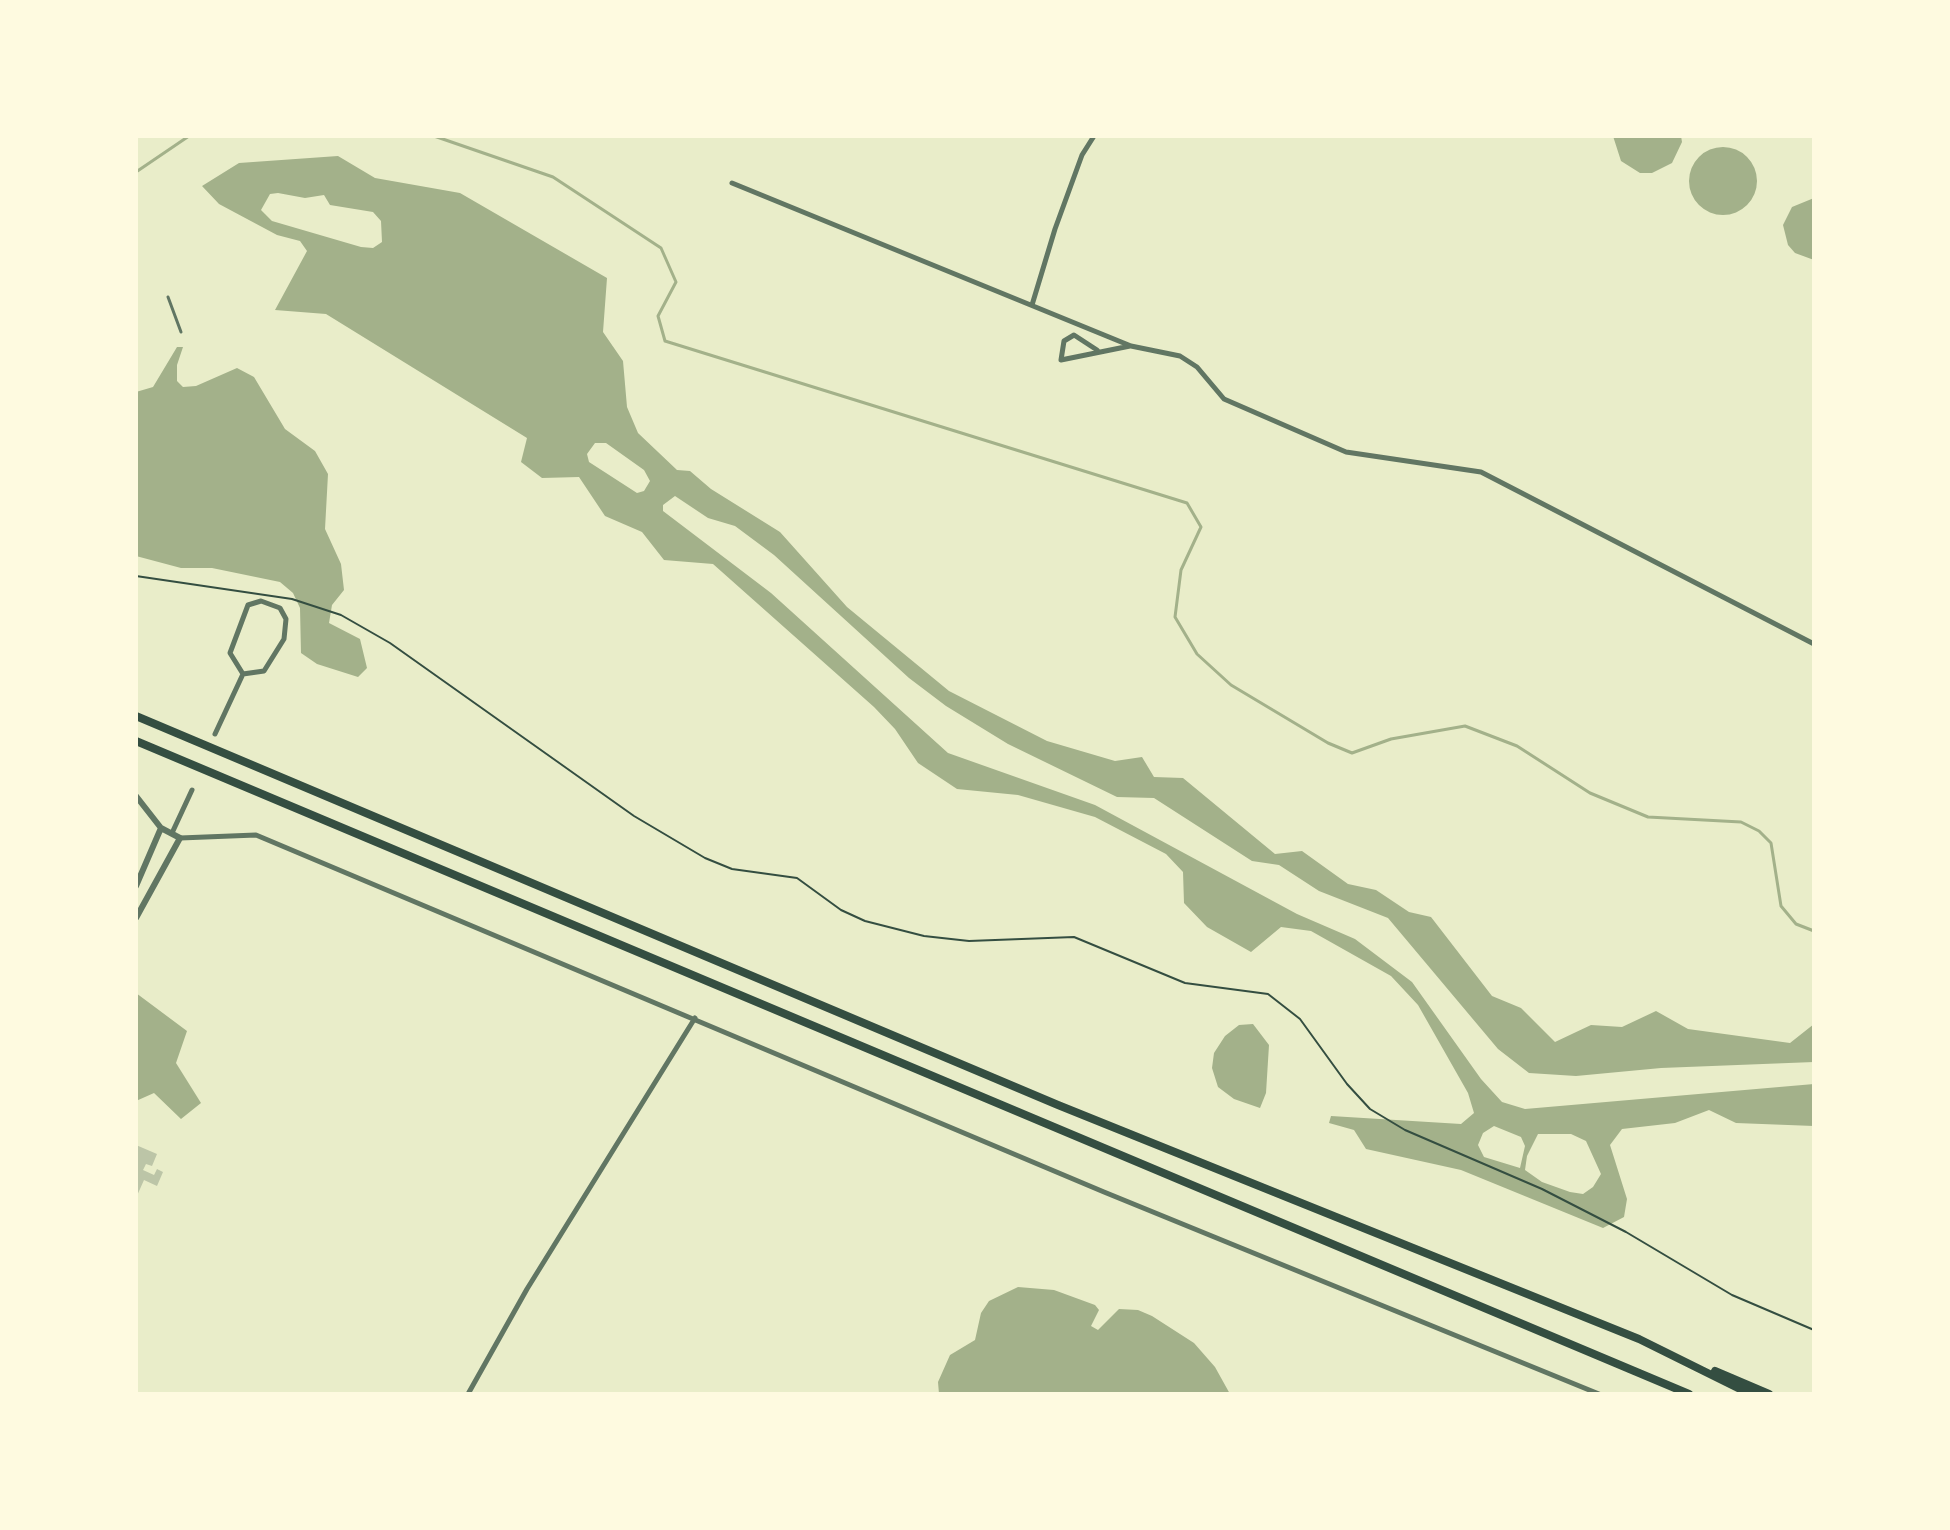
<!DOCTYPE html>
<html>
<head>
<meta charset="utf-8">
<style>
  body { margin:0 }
  #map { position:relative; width:1950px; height:1530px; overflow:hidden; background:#e9edc9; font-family:Arial,sans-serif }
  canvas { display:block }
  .frame { position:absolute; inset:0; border:138px solid #fefae0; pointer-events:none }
</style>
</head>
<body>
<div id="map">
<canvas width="1950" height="1530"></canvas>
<div class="frame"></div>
</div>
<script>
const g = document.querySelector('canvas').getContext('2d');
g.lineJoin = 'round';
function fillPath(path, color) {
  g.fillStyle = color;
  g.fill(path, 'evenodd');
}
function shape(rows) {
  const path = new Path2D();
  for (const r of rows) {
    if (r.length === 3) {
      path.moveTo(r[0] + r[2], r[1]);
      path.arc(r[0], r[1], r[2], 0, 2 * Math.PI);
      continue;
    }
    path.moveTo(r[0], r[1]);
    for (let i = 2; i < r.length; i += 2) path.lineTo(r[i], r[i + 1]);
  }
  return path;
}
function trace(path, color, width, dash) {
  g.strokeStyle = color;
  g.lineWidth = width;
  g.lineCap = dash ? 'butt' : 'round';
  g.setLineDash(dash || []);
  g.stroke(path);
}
const water = shape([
  [1613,136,1681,136,1682,142,1672,163,1652,173,1640,173,1621,161],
  [1723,181,34],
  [338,156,375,178,460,193,607,278,603,332,623,361,627,407,638,433,677,470,690,471,711,489,780,532,847,607,949,691,1047,741,1115,761,1142,757,1154,777,1183,778,1275,854,1302,851,1348,884,1376,890,1409,912,1431,917,1492,996,1521,1008,1555,1042,1591,1025,1622,1027,1656,1011,1688,1029,1790,1043,1814,1024,1814,1062,1661,1068,1576,1076,1529,1073,1498,1049,1388,918,1319,891,1279,865,1252,861,1154,798,1117,797,1008,744,946,706,909,678,774,555,735,526,708,518,675,496,663,505,663,511,771,593,948,753,1095,805,1297,914,1355,939,1412,982,1481,1079,1502,1102,1525,1109,1814,1084,1814,1126,1736,1123,1709,1110,1675,1123,1622,1129,1610,1145,1627,1199,1624,1217,1603,1228,1461,1170,1366,1149,1354,1130,1329,1123,1331,1116,1461,1124,1474,1113,1468,1093,1418,1005,1391,976,1311,931,1281,927,1251,952,1207,927,1184,903,1183,872,1166,854,1095,817,1018,795,957,789,918,763,895,729,874,707,713,564,664,560,642,532,605,516,579,477,542,478,521,462,527,438,326,314,275,310,307,251,300,241,277,235,219,204,202,186,239,163],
  [278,193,305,198,324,195,330,205,373,212,381,221,382,242,373,248,361,247,272,221,261,210,270,194],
  [595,443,606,443,644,470,650,481,644,491,637,493,589,462,587,454],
  [1494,1126,1521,1137,1525,1146,1520,1168,1484,1157,1478,1145,1483,1133],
  [1538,1134,1571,1134,1586,1141,1601,1174,1593,1187,1583,1194,1570,1192,1542,1182,1525,1170,1527,1156],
  [1814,198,1814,260,1795,253,1788,245,1783,225,1792,207],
  [177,347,183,347,177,365,177,381,183,387,196,386,237,368,254,377,285,429,315,451,328,474,325,529,341,564,344,590,332,605,329,623,360,639,367,668,358,677,317,664,301,653,300,608,293,593,280,582,212,568,181,568,136,556,136,392,153,387],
  [136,993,187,1031,176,1063,201,1103,181,1119,154,1093,136,1101],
  [1253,1024,1269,1045,1266,1093,1260,1108,1234,1099,1218,1087,1212,1068,1214,1053,1225,1036,1239,1025],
  [1018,1287,1054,1290,1095,1305,1099,1310,1091,1326,1098,1330,1119,1309,1138,1310,1152,1316,1194,1343,1215,1367,1230,1394,939,1394,938,1382,950,1355,975,1340,981,1313,989,1301]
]);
const stream = shape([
  [434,136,553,177,661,248,676,282,658,316,665,341,1187,503,1201,527,1181,570,1175,617,1197,654,1231,685,1328,743,1352,753,1391,739,1465,726,1517,746,1590,793,1648,817,1741,822,1759,831,1771,843,1781,906,1796,924,1814,931],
  [136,172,189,136]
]);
const building = shape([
  [136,1145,157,1154,152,1166,146,1164,143,1170,154,1175,157,1169,163,1172,157,1186,144,1180,136,1198]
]);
const path = shape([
  [136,576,292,599,341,615,390,643,634,816,705,858,732,869,797,878,841,910,865,921,924,936,969,941,1074,937,1185,983,1268,994,1300,1019,1347,1084,1370,1109,1405,1130,1542,1189,1626,1232,1732,1295,1814,1330]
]);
const pedestrian = shape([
  [168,297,181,332]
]);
const minor = shape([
  [732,183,1131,346,1180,356,1197,367,1224,399,1346,452,1481,472,1814,644],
  [1032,305,1055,229,1082,155,1094,136],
  [1097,350,1074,335,1064,341,1061,360,1130,346],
  [215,734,243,674,264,671,284,639,286,619,280,608,261,601,248,605,230,653,243,674],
  [172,833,192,790],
  [180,838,256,835,1104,1192,1599,1394],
  [468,1394,527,1289,695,1018]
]);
const tertiary = shape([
  [136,796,161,828,180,838,136,918],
  [136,886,161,828]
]);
const motorway = shape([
  [136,716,1058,1105,1639,1339,1750,1394],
  [136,741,1689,1394],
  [1715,1371,1769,1394]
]);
fillPath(water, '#a3b18a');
trace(stream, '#a3b18a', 3);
fillPath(building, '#bcc5a7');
trace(path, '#344e41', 2);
trace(pedestrian, '#617663', 3);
trace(minor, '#617663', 5);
trace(tertiary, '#617663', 6);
trace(motorway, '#344e41', 8);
</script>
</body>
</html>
